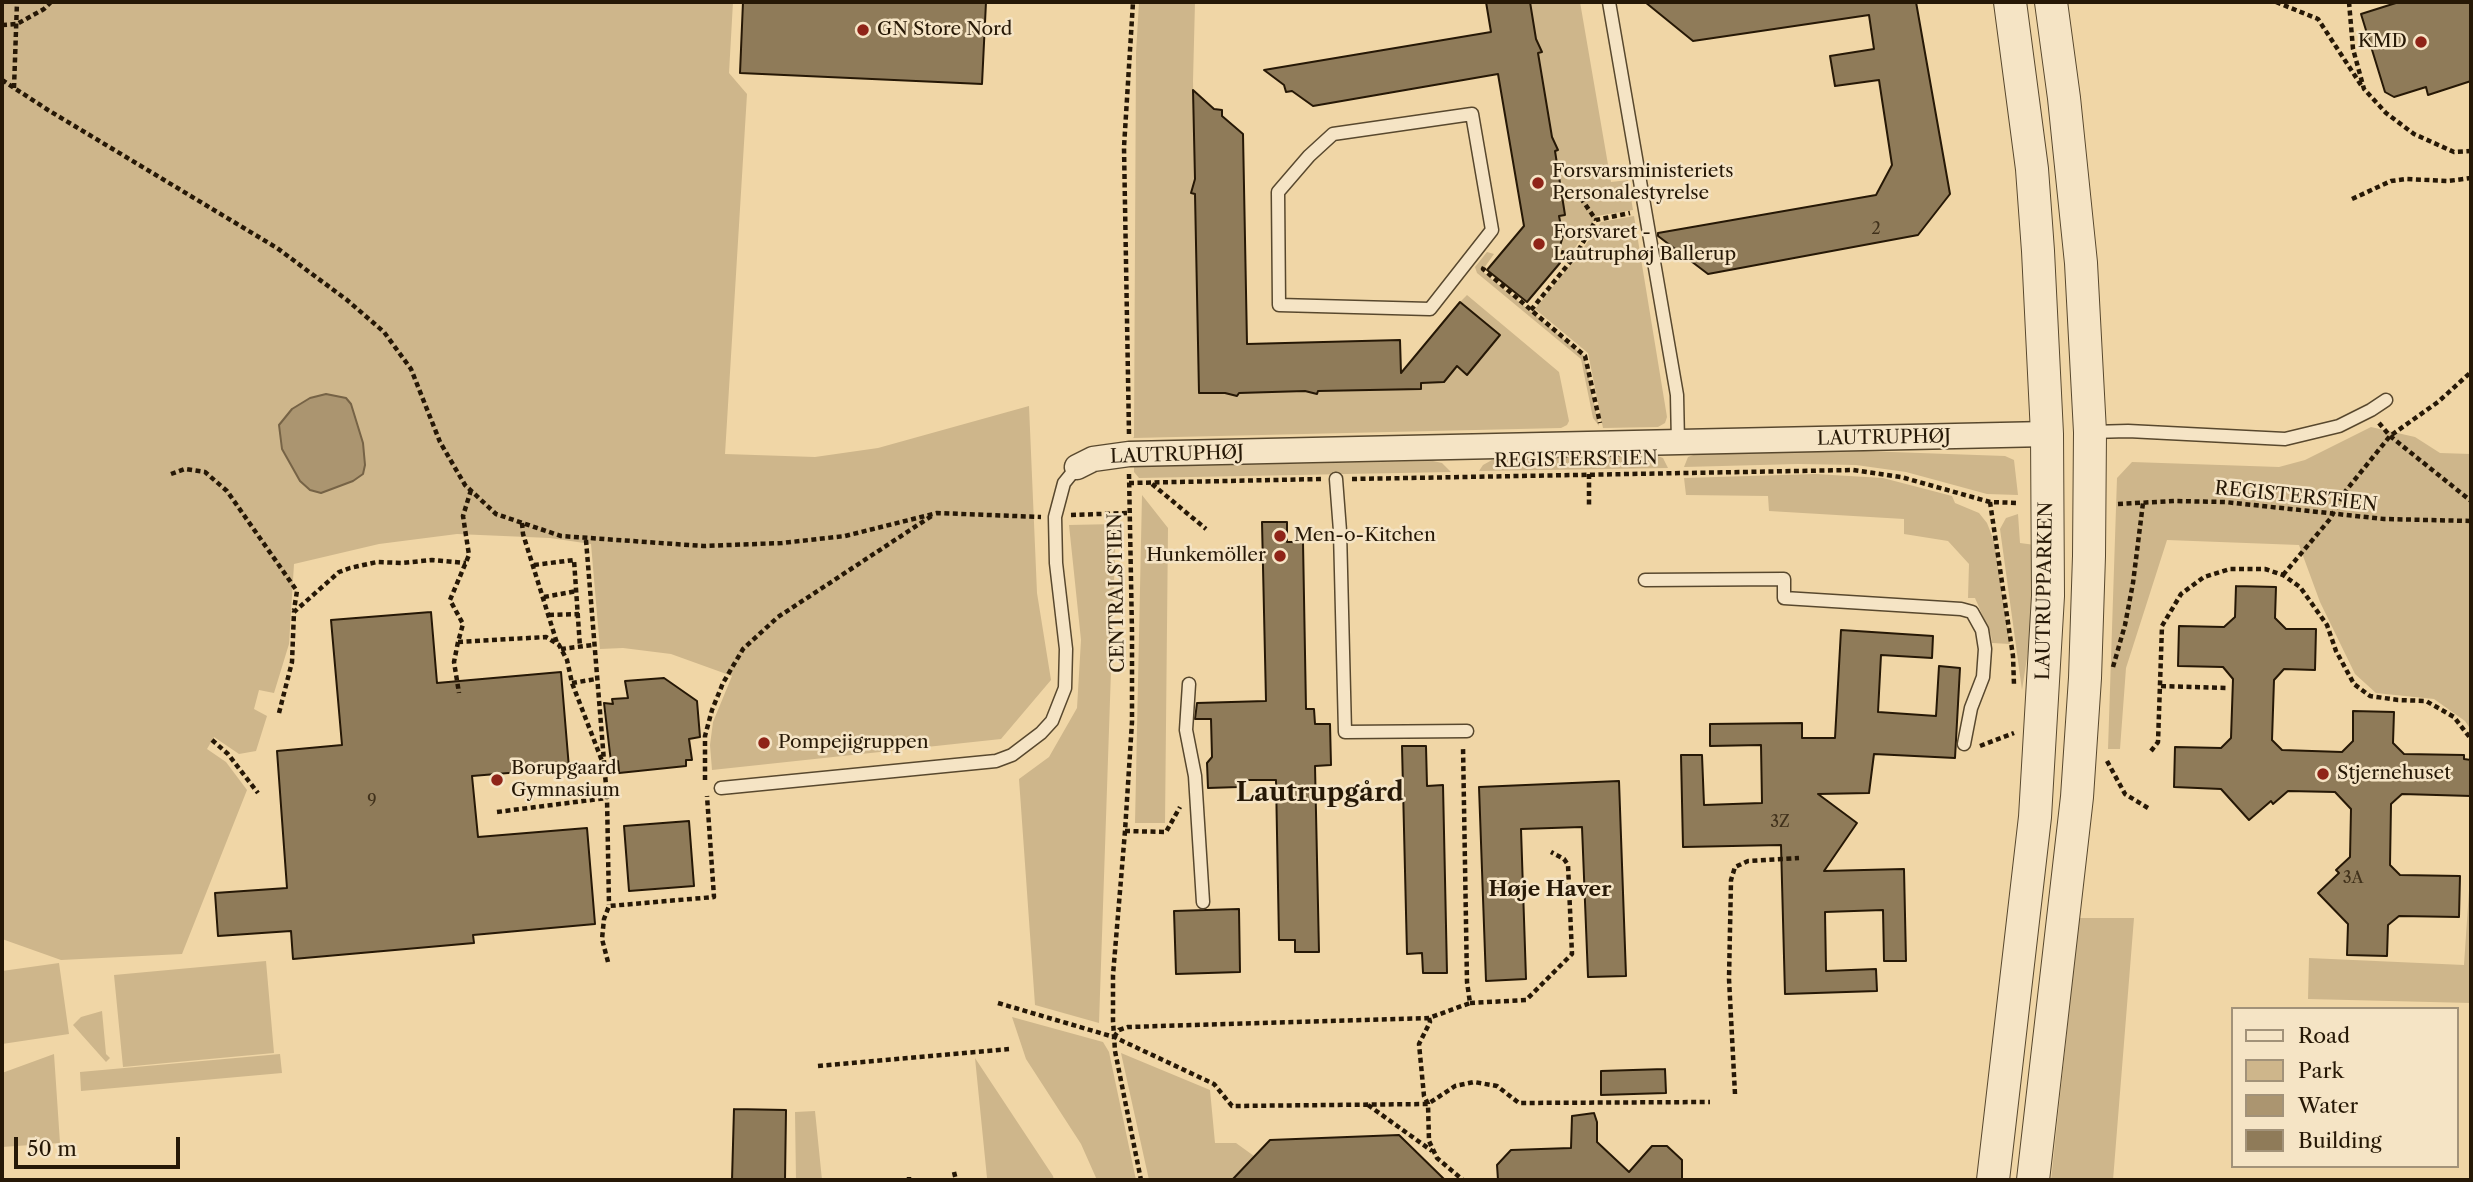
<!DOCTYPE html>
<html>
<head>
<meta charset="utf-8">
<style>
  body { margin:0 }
  #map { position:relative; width:2473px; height:1182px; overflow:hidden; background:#f0d6a6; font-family:"Libre Caslon Text",serif }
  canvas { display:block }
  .frame { position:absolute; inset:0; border:4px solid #261806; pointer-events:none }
  .legend { position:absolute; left:2231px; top:1007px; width:228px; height:161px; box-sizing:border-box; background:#f5e4c5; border:2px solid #a29279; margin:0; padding:9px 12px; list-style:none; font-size:21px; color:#261806 }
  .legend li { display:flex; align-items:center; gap:14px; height:35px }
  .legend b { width:35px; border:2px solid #a29279 }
  .scale { position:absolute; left:14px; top:1137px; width:166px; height:32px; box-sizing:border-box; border:4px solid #261806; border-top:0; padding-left:9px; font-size:21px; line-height:24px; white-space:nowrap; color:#261806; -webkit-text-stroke:5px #f5e4c5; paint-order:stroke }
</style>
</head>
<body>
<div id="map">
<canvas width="2473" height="1182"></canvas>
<div class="frame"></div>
<ul class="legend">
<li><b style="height:9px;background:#f5e4c5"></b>Road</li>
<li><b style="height:19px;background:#ceb68b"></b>Park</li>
<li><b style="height:19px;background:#ab9570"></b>Water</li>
<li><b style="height:19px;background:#8f7b59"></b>Building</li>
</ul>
<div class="scale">50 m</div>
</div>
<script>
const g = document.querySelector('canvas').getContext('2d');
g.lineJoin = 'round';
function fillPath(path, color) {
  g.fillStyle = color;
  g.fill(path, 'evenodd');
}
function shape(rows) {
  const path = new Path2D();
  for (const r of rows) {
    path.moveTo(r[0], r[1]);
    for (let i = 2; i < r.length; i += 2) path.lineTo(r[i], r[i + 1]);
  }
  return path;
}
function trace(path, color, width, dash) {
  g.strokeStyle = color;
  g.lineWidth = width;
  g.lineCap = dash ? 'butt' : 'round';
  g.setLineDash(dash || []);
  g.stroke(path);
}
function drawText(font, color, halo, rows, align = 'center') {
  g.font = font + ' "Libre Caslon Text",serif';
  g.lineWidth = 5;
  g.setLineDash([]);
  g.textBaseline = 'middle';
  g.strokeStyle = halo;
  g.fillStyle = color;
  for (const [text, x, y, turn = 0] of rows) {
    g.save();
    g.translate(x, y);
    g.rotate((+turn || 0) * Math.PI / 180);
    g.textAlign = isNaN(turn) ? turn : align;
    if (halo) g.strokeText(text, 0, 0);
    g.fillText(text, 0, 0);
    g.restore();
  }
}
const green = shape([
  [2,2,733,2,729,73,747,94,725,454,815,457,878,448,1029,406,1037,593,1051,680,1001,739,712,770,710,745,713,722,732,676,671,654,623,648,600,649,591,544,550,538,457,534,379,544,294,564,289,644,274,693,259,690,254,709,267,716,256,751,239,754,214,737,207,749,226,762,247,790,182,954,61,960,2,939],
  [1139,2,1195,2,1193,81,1195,179,1192,193,1195,194,1199,393,1225,393,1237,396,1239,393,1305,391,1316,394,1318,391,1421,389,1421,383,1444,382,1457,366,1468,374,1500,335,1460,302,1467,295,1559,372,1569,421,1567,425,1561,428,1133,438,1134,437,1136,53],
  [1530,2,1580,2,1611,182,1628,180,1633,210,1597,216,1572,252,1555,248,1563,238,1559,216,1565,214,1555,151,1558,149,1552,137,1538,53,1542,51,1536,39],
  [1634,216,1667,417,1665,423,1658,427,1603,428,1588,353,1535,309,1580,253,1601,222],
  [1487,252,1494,254,1482,271,1584,356,1599,426,1593,418,1581,359,1477,273,1475,267],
  [2371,427,2415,437,2440,453,2471,454,2471,730,2465,721,2434,699,2376,693,2355,674,2320,602,2299,545,2167,540,2126,668,2120,749,2108,749,2117,478,2132,462,2279,467,2305,460],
  [1835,450,2005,456,2014,460,2018,495,1987,494,1906,472,1856,465,1798,464,1684,467,1688,457,1696,454],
  [1655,455,1663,458,1668,468,1479,471,1483,465,1492,460],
  [1433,461,1442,463,1451,472,1139,478,1134,472,1134,467],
  [1815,474,1883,478,1952,496,1955,503,1979,513,1987,523,1994,541,2010,644,1992,643,1991,635,1975,598,1968,598,1969,564,1948,541,1904,534,1904,519,1769,511,1768,496,1686,495,1684,478],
  [1142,495,1168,528,1165,823,1135,823],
  [2018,514,2020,543,2035,545,2034,613,2022,690,2000,529,2006,518],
  [1116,524,1099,1023,1035,1005,1019,779,1049,757,1077,708,1081,640,1069,525],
  [2471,861,2471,1003,2308,999,2309,958,2464,965],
  [2079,918,2134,918,2113,1180,2051,1180],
  [266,961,274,1053,123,1067,114,975],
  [59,963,69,1034,2,1044,2,971],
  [102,1011,106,1054,110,1058,106,1062,73,1025,81,1017],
  [1012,1017,1103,1042,1109,1052,1136,1180,1097,1180,1081,1144,1026,1059],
  [1121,1053,1210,1090,1215,1143,1236,1143,1254,1156,1232,1180,1149,1180],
  [54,1054,60,1143,2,1147,2,1073],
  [280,1054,282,1073,81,1091,80,1072],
  [975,1058,1053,1176,1054,1180,961,1180,987,1178],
  [815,1111,822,1180,796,1180,795,1112]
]);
const water = shape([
  [326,394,346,398,351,404,363,443,365,465,363,474,353,481,321,493,310,490,300,481,282,449,279,425,292,409,310,398,326,394]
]);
const building = shape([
  [743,2,986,2,982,84,740,73,743,2],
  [1486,2,1530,2,1536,39,1542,52,1538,53,1552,137,1558,150,1555,151,1565,215,1559,216,1563,236,1556,259,1560,263,1527,302,1487,270,1524,226,1498,74,1313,106,1292,91,1286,92,1284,85,1264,70,1491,32,1486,2],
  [1645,2,1916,2,1950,194,1918,235,1708,274,1658,236,1658,233,1876,195,1892,165,1879,80,1835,86,1830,56,1874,49,1869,15,1693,41,1645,2],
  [2399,2,2471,2,2471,81,2428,95,2426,87,2394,97,2385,92,2361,14,2399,2],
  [1193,90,1214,109,1222,110,1222,116,1243,134,1247,344,1400,340,1401,373,1460,302,1500,335,1467,375,1457,366,1444,382,1421,383,1421,389,1318,391,1317,394,1305,391,1239,393,1237,396,1225,393,1199,393,1195,194,1191,193,1195,179,1193,90],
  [1262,522,1287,522,1287,542,1303,542,1306,709,1314,709,1315,724,1330,724,1331,765,1315,766,1319,952,1295,952,1295,940,1279,940,1276,780,1239,780,1239,787,1208,788,1207,763,1212,757,1211,719,1195,719,1197,703,1266,701,1262,522],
  [2236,586,2276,587,2275,618,2286,629,2316,629,2315,670,2284,669,2274,680,2272,740,2282,750,2342,752,2353,741,2353,711,2394,712,2393,743,2404,754,2464,755,2464,759,2471,760,2471,796,2402,794,2391,804,2390,865,2400,875,2460,876,2459,917,2399,916,2388,925,2387,956,2347,955,2348,924,2318,893,2339,873,2336,870,2350,857,2351,809,2335,792,2288,791,2273,804,2271,801,2249,820,2221,789,2174,787,2175,747,2221,748,2231,738,2233,679,2223,667,2178,666,2179,626,2224,627,2235,617,2236,586],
  [431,612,437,683,561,672,569,768,472,776,478,837,587,828,595,924,473,935,474,943,293,959,291,931,218,936,215,893,287,888,277,751,342,745,331,620,431,612],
  [1841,630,1933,636,1932,658,1881,655,1878,712,1936,716,1939,666,1960,668,1955,758,1874,754,1869,793,1818,794,1857,823,1824,871,1904,869,1906,961,1884,961,1883,910,1825,912,1826,971,1876,969,1877,991,1785,994,1781,845,1683,847,1681,755,1702,755,1704,805,1762,803,1761,745,1710,746,1710,724,1802,723,1802,738,1835,738,1841,630],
  [664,678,697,701,700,737,689,739,692,760,686,760,686,766,619,773,618,761,611,762,604,703,613,704,612,699,628,698,625,681,664,678],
  [1402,746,1426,746,1427,786,1443,785,1447,973,1423,973,1422,953,1407,954,1402,746],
  [1619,781,1626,976,1588,977,1582,827,1521,829,1526,979,1486,981,1479,787,1619,781],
  [689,821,694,886,629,891,624,826,689,821],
  [1239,909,1240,972,1176,974,1174,911,1239,909],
  [1665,1069,1666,1093,1601,1095,1601,1071,1665,1069],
  [734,1109,786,1110,785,1180,732,1180,734,1109],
  [1594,1113,1597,1122,1597,1142,1629,1172,1652,1146,1667,1146,1682,1160,1682,1180,1498,1180,1497,1165,1511,1150,1571,1148,1572,1116,1594,1113],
  [1399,1135,1445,1180,1232,1180,1270,1140,1399,1135]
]);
const path = shape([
  [2276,2,2318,19,2361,85],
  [2349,2,2353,49,2364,89,2386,113,2414,134,2454,152,2471,151],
  [2,25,17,24,44,9,51,2],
  [2,80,48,110,277,248,347,300,384,332,411,369,440,442,465,485,496,514,561,536,703,546,782,543,845,536,937,513,1041,517],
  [14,88,17,2],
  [1576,191,1596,220],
  [2352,199,2391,181,2406,179,2448,181,2471,178],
  [1561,252,1575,256],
  [1484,267,1483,269,1585,356,1600,423],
  [1531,310,1575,256,1596,220,1630,213],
  [2379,423,2390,436,2471,501],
  [1129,434,1124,147,1133,2],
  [171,474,185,469,205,472,227,491,297,591,294,610],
  [1129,474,1132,632,1132,722,1125,831,1113,975,1113,1021,1115,1051,1141,1180],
  [1589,474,1589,507],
  [1352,479,1853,470,1901,477,1990,502,2019,503],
  [1129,483,1322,479],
  [1152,484,1206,529],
  [471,490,463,516,469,555,450,600,463,624,458,642,546,637,559,645,567,660,572,683,604,766],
  [1990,502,2013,656,2014,685],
  [2118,504,2174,501,2225,502,2384,519,2471,521],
  [1071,515,1129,513],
  [522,523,523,534,557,643],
  [586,540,607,798,609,905],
  [534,565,574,560,580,647],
  [2283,575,2330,519,2344,493,2390,436,2438,402,2471,372],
  [544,597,577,591],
  [549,615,579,614],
  [458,642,454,662,459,693],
  [561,649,593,645],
  [2113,667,2125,625,2133,583,2143,503],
  [572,683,596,679],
  [2161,686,2226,688],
  [279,713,292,662,294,612,339,572,350,568,377,562,402,563,432,560,466,563],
  [212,740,228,754,258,793],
  [1980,746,2014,733],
  [2151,751,2158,742,2162,626,2181,594,2204,577,2230,569,2265,569,2283,575,2300,587,2327,625,2336,651,2354,684,2370,696,2398,700,2426,701,2454,717,2471,739],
  [2107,761,2125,794,2148,808],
  [705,780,705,736,712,710,723,683,743,649,778,617,933,515],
  [497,812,607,798],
  [1125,831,1166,832,1180,807],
  [608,962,602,939,604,919,609,906,714,897,707,796],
  [998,1003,1114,1037,1214,1084,1232,1106,1428,1104,1455,1086,1474,1082,1497,1086,1519,1103,1710,1102],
  [1470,1003,1526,1000,1572,954,1568,865,1564,859,1551,852],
  [1429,1018,1430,1022,1419,1044,1424,1096,1428,1104,1429,1141,1437,1158,1463,1180],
  [1114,1037,1119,1030,1128,1027,1429,1018,1470,1003,1467,982,1463,746],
  [818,1066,1009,1049],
  [1735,1094,1729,979,1731,880,1735,867,1748,861,1799,858],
  [1368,1105,1432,1151],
  [954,1172,956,1180],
  [909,1177,909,1180]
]);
const service = shape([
  [1609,2,1677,395,1678,443],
  [1472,114,1492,230,1430,309,1279,305,1278,192,1309,156,1333,134,1472,114],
  [2091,432,2128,431,2285,439,2339,426,2371,410,2386,400],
  [1336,479,1340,531,1345,732,1467,731],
  [1645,580,1784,579,1784,598,1961,609,1972,612,1982,630,1985,649,1983,677,1971,708,1964,744],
  [1189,684,1186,730,1195,776,1203,902],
  [721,788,996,761,1012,755,1041,733,1052,721,1065,688,1066,649,1056,563,1055,517,1064,483,1077,467]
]);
const minor = shape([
  [1077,467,1093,459,1129,454,2047,434]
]);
const tertiary = shape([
  [1993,1180,2035,817,2048,596,2047,434,2038,251,2032,169,2010,2],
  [2033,1180,2077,797,2085,678,2089,556,2090,432,2081,263,2064,98,2051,2]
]);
const markers = [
  [863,30,7,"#8f2418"],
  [2421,42,7,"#8f2418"],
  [1538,183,7,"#8f2418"],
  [1539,244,7,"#8f2418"],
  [1280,536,7,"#8f2418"],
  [1280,556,7,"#8f2418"],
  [764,743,7,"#8f2418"],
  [2323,774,7,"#8f2418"],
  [497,780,7,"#8f2418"]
];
const numberNames = [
  ["2",1876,229],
  ["9",372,801],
  ["3Z",1780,822],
  ["3A",2353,878]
];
const poiNames = [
  ["GN Store Nord",877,30],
  ["KMD",2407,42,"right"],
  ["Forsvarsministeriets",1552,172],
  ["Personalestyrelse",1552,194],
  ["Forsvaret -",1553,233],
  ["Lautruphøj Ballerup",1553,255],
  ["Men-o-Kitchen",1294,536],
  ["Hunkemöller",1266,556,"right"],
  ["Pompejigruppen",778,743],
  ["Borupgaard",511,769],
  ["Gymnasium",511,791],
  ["Stjernehuset",2337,774]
];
const streetNames = [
  ["LAUTRUPHØJ",1884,438,-1],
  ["LAUTRUPHØJ",1177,455,-2],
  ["REGISTERSTIEN",1576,460,-1],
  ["REGISTERSTIEN",2296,497,6],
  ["LAUTRUPPARKEN",2045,591,-89],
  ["CENTRALSTIEN",1117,593,-91]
];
const neighbourhoodNames = [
  ["Høje Haver",1550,890]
];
const districtNames = [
  ["Lautrupgård",1320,793]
];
fillPath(green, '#ceb68b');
fillPath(water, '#ab9570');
trace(water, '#766346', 2);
fillPath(building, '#8f7b59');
trace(building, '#261806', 2);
trace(service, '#58482e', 15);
trace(minor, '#58482e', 27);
trace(tertiary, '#58482e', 34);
trace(path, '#261806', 4.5, [5, 3.5]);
trace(service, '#f5e4c5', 12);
trace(minor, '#f5e4c5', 24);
trace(tertiary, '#f5e4c5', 32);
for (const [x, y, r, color] of markers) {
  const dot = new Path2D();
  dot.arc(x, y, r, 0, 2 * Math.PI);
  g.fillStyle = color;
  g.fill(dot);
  trace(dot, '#f5e4c5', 2.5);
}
drawText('16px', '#40311b', null, numberNames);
drawText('19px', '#261806', '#f5e4c5', poiNames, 'left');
drawText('19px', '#261806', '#f5e4c5', streetNames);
drawText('bold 21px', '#261806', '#f5e4c5', neighbourhoodNames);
drawText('bold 26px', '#261806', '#f5e4c5', districtNames);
</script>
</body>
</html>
